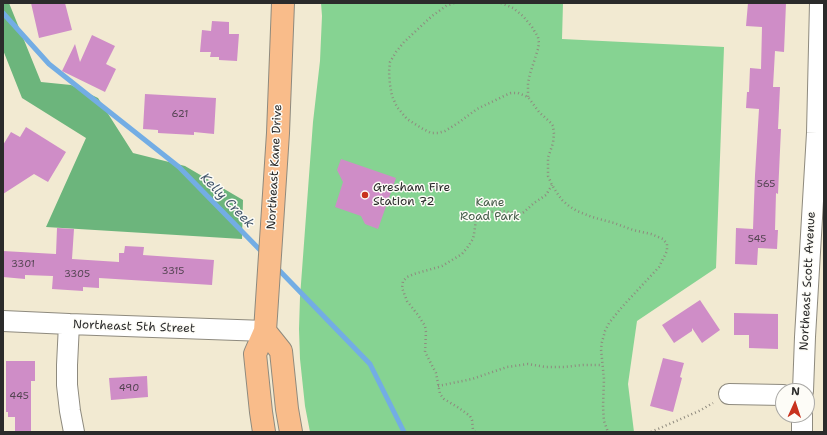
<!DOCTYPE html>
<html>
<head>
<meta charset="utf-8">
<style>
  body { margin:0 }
  #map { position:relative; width:827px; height:435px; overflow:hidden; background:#f2ead2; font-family:"Shantell Sans",sans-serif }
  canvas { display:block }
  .frame { position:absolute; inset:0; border:4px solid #2b2b2b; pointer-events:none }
  .north { position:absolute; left:775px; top:383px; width:40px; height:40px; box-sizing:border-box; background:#fdfcf7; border:1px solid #a9a8a5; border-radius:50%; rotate:3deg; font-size:11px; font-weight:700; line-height:16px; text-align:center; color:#2b2b2b }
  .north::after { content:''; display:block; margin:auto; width:14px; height:18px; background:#c8321e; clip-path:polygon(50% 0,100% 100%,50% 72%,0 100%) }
</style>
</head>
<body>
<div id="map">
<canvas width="827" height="435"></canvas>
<div class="frame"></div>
<div class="north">N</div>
</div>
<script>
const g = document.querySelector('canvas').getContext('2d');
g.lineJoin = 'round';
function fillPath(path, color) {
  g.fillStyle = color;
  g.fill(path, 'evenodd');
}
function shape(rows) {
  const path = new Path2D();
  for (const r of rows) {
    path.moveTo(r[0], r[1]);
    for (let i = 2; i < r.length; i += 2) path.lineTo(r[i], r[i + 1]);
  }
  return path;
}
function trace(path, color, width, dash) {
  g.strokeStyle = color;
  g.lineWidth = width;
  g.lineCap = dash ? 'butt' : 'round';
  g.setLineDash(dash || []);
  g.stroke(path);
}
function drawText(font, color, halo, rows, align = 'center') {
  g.font = font + ' "Shantell Sans",sans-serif';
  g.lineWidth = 3;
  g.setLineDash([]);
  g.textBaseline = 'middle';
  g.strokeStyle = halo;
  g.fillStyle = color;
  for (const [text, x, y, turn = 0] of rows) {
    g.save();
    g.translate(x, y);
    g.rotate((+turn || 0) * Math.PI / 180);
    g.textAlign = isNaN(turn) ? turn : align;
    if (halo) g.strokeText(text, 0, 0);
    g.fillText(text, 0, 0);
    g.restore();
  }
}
const green = shape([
  [321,3,563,3,562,39,724,47,716,268,637,321,628,384,634,432,310,432,305,406,300,359,299,329,300,297,313,122,320,61,322,16]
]);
const forest = shape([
  [3,3,9,3,41,82,71,85,98,98,133,153,185,166,243,200,242,239,46,227,86,138,22,98,3,50]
]);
const stream = shape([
  [3,13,49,64,179,167,264,254],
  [276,267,370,364,404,432]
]);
const building = shape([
  [31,3,65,3,72,30,39,38],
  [748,3,786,3,784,52,775,51,773,87,780,87,778,129,781,129,778,194,776,193,775,230,778,230,777,249,758,248,757,265,735,264,736,228,753,229,755,175,759,109,746,108,747,92,749,92,750,68,761,69,762,27,746,26],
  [212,21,229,22,229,34,239,34,237,61,219,60,219,57,210,57,211,52,200,52,202,30,211,31],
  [92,35,115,46,106,64,116,69,105,92,62,71,75,44,80,62],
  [145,94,216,98,214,134,194,132,194,135,158,133,158,130,143,129],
  [26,127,66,152,48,182,34,174,3,194,3,145,11,132,20,137],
  [341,159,396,178,378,229,365,224,361,216,335,207,343,182,337,170],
  [57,228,74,229,72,259,119,262,119,253,124,253,125,246,144,247,143,255,214,260,212,285,99,278,99,288,83,287,83,291,52,289,53,276,25,275,25,279,3,277,3,251,56,254],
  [700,300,720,330,702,343,692,328,692,331,674,343,662,325],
  [734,313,778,314,778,349,749,348,749,335,734,335],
  [663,358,684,363,680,377,682,378,673,412,650,406],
  [6,361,35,361,35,381,31,381,31,432,15,432,15,417,8,417,8,412,6,412],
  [147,376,148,397,111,400,109,378]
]);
const path = shape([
  [454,3,446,6,432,16,404,42,396,52,390,62,389,72,390,85,392,96,397,107,407,119,423,129,431,133,438,133,445,131,458,123,477,109,506,95,511,93,518,93,528,97,539,112,551,123,553,126,554,134,553,143,548,158,548,176,552,185,557,193,562,200,569,206,577,211,592,217,614,223,633,230,651,234,663,239,667,244,667,251,659,267,622,307,609,323,605,331,602,342,601,349,604,379,603,407,604,421,608,432],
  [501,3,513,8,523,16,532,27,538,37,539,43,538,49,530,74,528,83,528,97],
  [438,386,472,379,507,367,528,364,546,367,564,367,583,365,602,365],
  [475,432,473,430,472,420,470,416,459,408,444,399,440,394,436,373,425,352,426,332,425,326,418,315,407,301,402,288,403,281,407,277,414,274,442,266,462,254,467,248,473,239,474,234,476,220,480,215,489,212,501,211,516,213,521,214,524,212,534,203,546,195,552,185],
  [651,432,699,411,713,403]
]);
const street = shape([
  [3,321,69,324,265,331],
  [69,324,67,365,67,385,70,411,74,432],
  [803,391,805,337,817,133,820,3],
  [729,394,783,395],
  [802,432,802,415]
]);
const primary = shape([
  [265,331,281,351,287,409,291,432],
  [264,432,261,412,255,354,265,331,278,133,283,3]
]);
const markers = [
  [365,195,4,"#c8321e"]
];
const numberNames = [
  ["621",180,114],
  ["565",766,184],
  ["545",757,239],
  ["3301",23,264],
  ["3315",173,271],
  ["3305",77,274],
  ["490",129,388],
  ["445",19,396]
];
const streetNames = [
  ["Northeast Kane Drive",275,167,-87],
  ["Northeast Scott Avenue",808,281,-87],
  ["Northeast 5th Street",134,327,2]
];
const poiNames = [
  ["Gresham Fire",373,188],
  ["Station 72",373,202]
];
const parkNames = [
  ["Kane",490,203],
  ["Road Park",490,217]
];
const waterNames = [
  ["Kelly Creek",227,201,46]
];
fillPath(green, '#86d392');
fillPath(forest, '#6cb57c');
trace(stream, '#73ade4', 5);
fillPath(building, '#cf8dc7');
trace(street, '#8e8a7e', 22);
trace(primary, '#8e8a7e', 24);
trace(path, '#8e8a7e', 2.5, [1, 3]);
trace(street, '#fff', 20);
trace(primary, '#f9bc8a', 22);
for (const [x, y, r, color] of markers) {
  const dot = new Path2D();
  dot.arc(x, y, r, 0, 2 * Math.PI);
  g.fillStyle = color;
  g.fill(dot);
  trace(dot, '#fdfcf7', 1.5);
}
drawText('10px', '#544452', null, numberNames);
drawText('12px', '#2b2b2b', '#fdfcf7', streetNames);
drawText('12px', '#2b2b2b', '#fdfcf7', poiNames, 'left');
drawText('12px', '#465d4a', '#fdfcf7', parkNames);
drawText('italic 13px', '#44586c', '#fdfcf7', waterNames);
</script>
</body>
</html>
